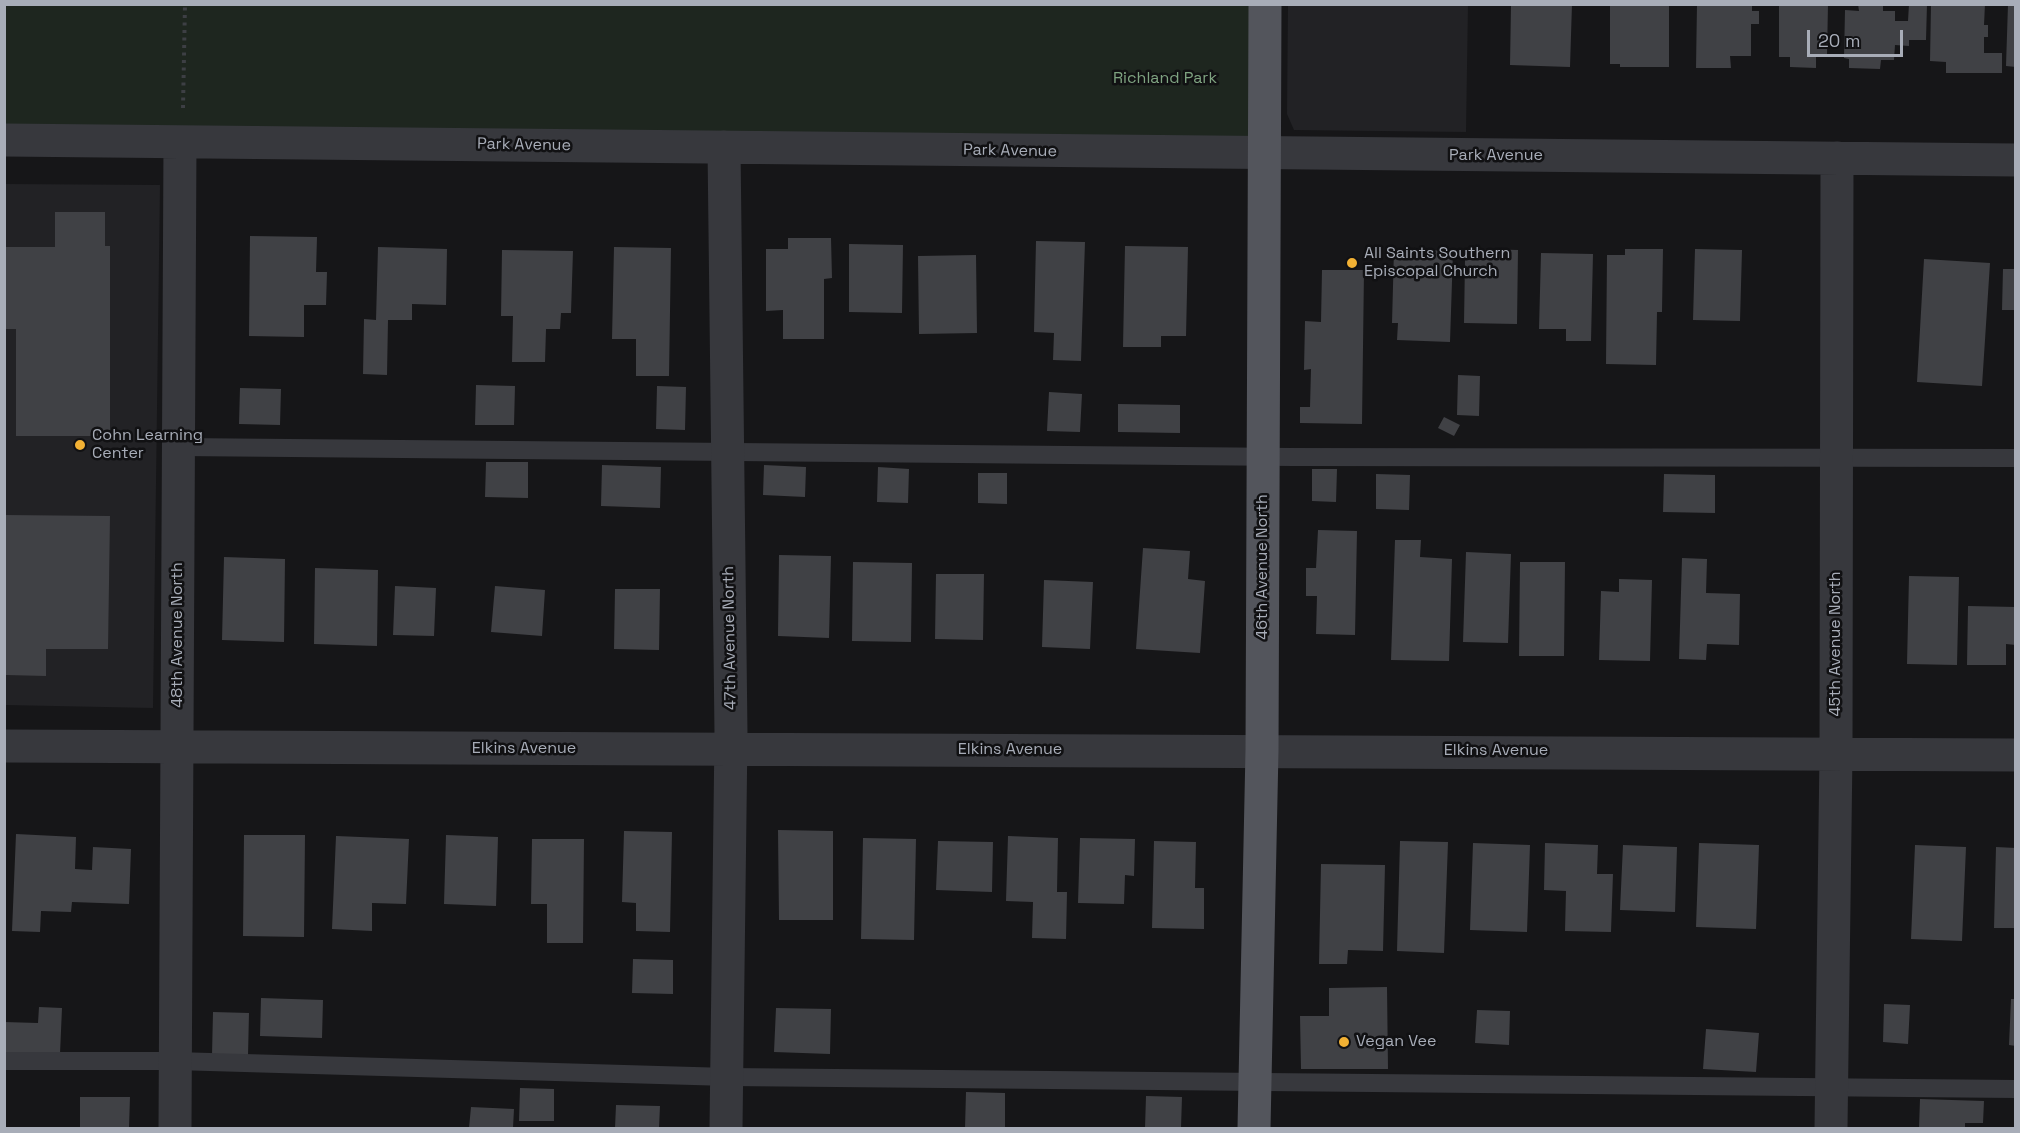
<!DOCTYPE html>
<html>
<head>
<meta charset="utf-8">
<style>
  body { margin:0 }
  #map { position:relative; width:2020px; height:1133px; overflow:hidden; background:#161618; font-family:"Space Grotesk",sans-serif }
  canvas { display:block }
  .frame { position:absolute; inset:0; border:6px solid #a8adb8; pointer-events:none }
  .scale { position:absolute; left:1807px; top:30px; width:96px; height:27px; box-sizing:border-box; border:3px solid #a8adb8; border-top:0; padding-left:8px; font-size:18px; line-height:21px; white-space:nowrap; color:#a8adb8; -webkit-text-stroke:4px #111113; paint-order:stroke }
</style>
</head>
<body>
<div id="map">
<canvas width="2020" height="1133"></canvas>
<div class="frame"></div>
<div class="scale">20 m</div>
</div>
<script>
const g = document.querySelector('canvas').getContext('2d');
g.lineJoin = 'round';
function fillPath(path, color) {
  g.fillStyle = color;
  g.fill(path, 'evenodd');
}
function shape(rows) {
  const path = new Path2D();
  for (const r of rows) {
    path.moveTo(r[0], r[1]);
    for (let i = 2; i < r.length; i += 2) path.lineTo(r[i], r[i + 1]);
  }
  return path;
}
function trace(path, color, width, dash) {
  g.strokeStyle = color;
  g.lineWidth = width;
  g.lineCap = dash ? 'butt' : 'round';
  g.setLineDash(dash || []);
  g.stroke(path);
}
function drawText(font, color, halo, rows, align = 'center') {
  g.font = font + ' "Space Grotesk",sans-serif';
  g.lineWidth = 5;
  g.setLineDash([]);
  g.textBaseline = 'middle';
  g.strokeStyle = halo;
  g.fillStyle = color;
  for (const [text, x, y, turn = 0] of rows) {
    g.save();
    g.translate(x, y);
    g.rotate((+turn || 0) * Math.PI / 180);
    g.textAlign = isNaN(turn) ? turn : align;
    if (halo) g.strokeText(text, 0, 0);
    g.fillText(text, 0, 0);
    g.restore();
  }
}
const built = shape([
  [1288,5,1468,5,1466,132,1294,130,1287,114],
  [5,184,160,185,153,708,5,705]
]);
const green = shape([
  [5,5,1265,5,1263,154,5,141]
]);
const building = shape([
  [1572,4,1570,67,1510,65,1511,5],
  [1610,4,1669,4,1669,67,1620,67,1620,64,1610,64],
  [1697,4,1752,4,1752,11,1759,11,1759,24,1751,24,1751,56,1730,56,1731,68,1696,68],
  [1779,4,1828,4,1827,56,1816,56,1816,68,1790,67,1790,57,1779,57],
  [1858,4,1883,4,1883,11,1895,11,1895,21,1908,21,1909,4,1927,4,1926,40,1909,40,1909,46,1895,45,1894,60,1881,60,1880,69,1849,68,1849,59,1844,58,1845,10,1859,11],
  [1931,4,1985,4,1984,25,1988,25,1988,37,1984,37,1984,53,2002,53,2002,73,1946,73,1946,62,1930,61],
  [2008,4,2016,4,2016,67,2006,66],
  [55,212,105,212,105,246,110,246,110,436,16,436,16,329,4,329,4,247,55,247],
  [250,236,317,237,316,272,327,272,326,305,304,305,304,337,249,336],
  [788,238,831,238,832,278,824,279,824,339,783,339,783,310,766,311,766,249,788,249],
  [1036,241,1085,242,1081,361,1053,360,1054,333,1034,332],
  [849,244,903,245,902,313,849,312],
  [1125,246,1188,247,1186,336,1161,336,1161,347,1123,347],
  [378,247,447,249,446,305,412,304,412,320,388,320,387,375,363,374,364,319,376,320],
  [614,247,671,248,669,376,636,376,636,339,612,339],
  [1394,249,1453,251,1450,342,1397,340,1398,323,1392,323],
  [1481,249,1518,250,1517,324,1464,323,1465,260,1481,260],
  [1625,249,1663,249,1662,312,1657,312,1656,365,1606,364,1607,255,1625,255],
  [1695,249,1742,250,1740,321,1693,320],
  [502,250,573,251,571,313,561,313,560,329,546,329,545,362,512,362,513,316,501,316],
  [1541,253,1593,254,1591,341,1566,341,1566,329,1539,329],
  [976,255,977,333,919,334,918,256],
  [1924,259,1990,263,1982,386,1917,382],
  [2003,269,2016,269,2016,310,2002,310],
  [1322,270,1364,270,1362,424,1300,423,1300,407,1310,407,1311,369,1304,370,1305,321,1321,322],
  [1458,375,1480,376,1479,416,1457,415],
  [476,385,515,386,514,425,475,425],
  [657,386,686,387,685,430,656,429],
  [240,388,281,389,280,425,239,424],
  [1049,392,1082,394,1080,432,1047,431],
  [1118,404,1180,405,1180,433,1118,432],
  [1444,417,1460,425,1454,436,1438,428],
  [486,462,528,462,528,498,485,497],
  [602,465,661,467,660,508,601,506],
  [764,465,806,467,805,497,763,495],
  [878,467,909,469,908,503,877,502],
  [1312,469,1337,469,1336,502,1312,501],
  [978,473,1007,473,1007,504,978,503],
  [1376,474,1410,475,1409,510,1376,509],
  [1664,474,1715,475,1715,513,1663,512],
  [4,515,110,516,108,649,46,649,46,676,6,675],
  [1318,530,1357,531,1355,635,1316,634,1317,596,1306,596,1306,568,1316,568],
  [1395,540,1421,540,1420,557,1452,559,1449,661,1391,660],
  [1143,548,1190,551,1188,579,1205,581,1200,653,1136,649],
  [1466,552,1511,554,1508,643,1463,642],
  [779,555,831,556,829,638,778,636],
  [224,557,285,559,284,642,222,640],
  [1682,558,1707,559,1706,593,1740,594,1739,645,1707,644,1706,660,1679,659],
  [853,562,912,563,911,642,852,641],
  [1520,562,1565,562,1564,656,1519,656],
  [315,568,378,570,377,646,314,644],
  [936,574,984,574,983,640,935,639],
  [1909,576,1959,577,1957,665,1907,664],
  [1619,579,1652,580,1650,661,1599,660,1601,591,1619,592],
  [1044,580,1093,582,1090,649,1042,647],
  [395,586,436,588,434,636,393,635],
  [495,586,545,590,542,636,491,632],
  [615,589,660,589,659,650,614,649],
  [1968,606,2016,607,2016,645,2006,644,2006,665,1967,665],
  [778,830,833,831,833,920,779,920],
  [624,831,672,832,670,932,636,931,636,903,622,902],
  [16,834,76,837,75,869,92,870,93,847,131,849,129,904,72,902,71,912,41,911,40,932,12,931],
  [244,835,305,835,304,937,243,936],
  [446,835,498,837,496,906,444,904],
  [336,836,409,839,406,904,372,903,372,931,332,929],
  [1008,836,1058,838,1057,892,1067,892,1066,939,1032,938,1033,902,1006,901],
  [863,838,916,839,914,940,861,939],
  [1080,838,1135,839,1134,876,1125,875,1124,904,1078,903],
  [532,839,584,839,583,943,547,943,547,904,531,904],
  [938,841,993,842,992,892,936,890],
  [1154,841,1196,842,1195,888,1204,888,1204,929,1152,928],
  [1400,841,1448,842,1444,953,1397,951],
  [1473,843,1530,845,1527,932,1470,930],
  [1545,843,1598,845,1597,874,1613,874,1611,932,1565,931,1566,891,1544,890],
  [1699,843,1759,845,1756,929,1696,927],
  [1623,845,1677,847,1675,912,1620,910],
  [1915,845,1966,847,1962,941,1911,939],
  [1996,847,2016,848,2016,928,1994,928],
  [1321,864,1385,865,1383,951,1348,950,1347,964,1319,964],
  [633,959,673,960,673,994,632,993],
  [1387,987,1388,1069,1301,1069,1300,1016,1329,1016,1329,988],
  [261,998,323,1000,322,1038,260,1036],
  [2011,999,2016,999,2016,1046,2009,1045],
  [1884,1004,1910,1005,1908,1044,1883,1042],
  [39,1007,62,1008,60,1054,4,1052,4,1022,38,1023],
  [776,1008,831,1009,830,1054,774,1052],
  [1477,1010,1510,1011,1509,1045,1475,1043],
  [213,1012,249,1013,248,1056,212,1055],
  [1706,1029,1759,1033,1756,1072,1703,1069],
  [520,1088,554,1089,554,1121,519,1121],
  [966,1092,1005,1093,1005,1128,965,1128],
  [1146,1096,1182,1097,1181,1128,1145,1128],
  [80,1097,130,1097,129,1128,80,1128],
  [1920,1099,1984,1101,1983,1123,1965,1123,1965,1128,1919,1128],
  [616,1105,660,1106,659,1128,615,1128],
  [471,1107,514,1109,513,1128,469,1128]
]);
const path = shape([
  [183,108,185,4]
]);
const lane = shape([
  [179,447,1291,457,2016,458],
  [4,1061,175,1061,728,1077,2016,1089]
]);
const street = shape([
  [4,140,2016,160],
  [724,147,731,734,726,1128],
  [4,746,2016,755],
  [175,1128,180,142],
  [1831,1128,1836,753,1837,158]
]);
const primary = shape([
  [1254,1128,1262,750,1265,4]
]);
const markers = [
  [1352,263,6,"#f2b134"],
  [80,445,6,"#f2b134"],
  [1344,1042,6,"#f2b134"]
];
const parkNames = [
  ["Richland Park",1165,79]
];
const streetNames = [
  ["Park Avenue",524,145,1],
  ["Park Avenue",1010,151,1],
  ["Park Avenue",1496,156],
  ["46th Avenue North",1263,567,-90],
  ["48th Avenue North",178,635,-90],
  ["47th Avenue North",730,638,-91],
  ["45th Avenue North",1836,644,-90],
  ["Elkins Avenue",524,749],
  ["Elkins Avenue",1010,750],
  ["Elkins Avenue",1496,751]
];
const poiNames = [
  ["All Saints Southern",1364,254],
  ["Episcopal Church",1364,272],
  ["Cohn Learning",92,436],
  ["Center",92,454],
  ["Vegan Vee",1356,1042]
];
fillPath(built, '#222225');
fillPath(green, '#1e261f');
fillPath(building, '#404145');
trace(path, '#3d3f44', 4, [3, 4.5]);
trace(lane, '#37383d', 18);
trace(street, '#37383d', 33);
trace(primary, '#53555c', 33);
for (const [x, y, r, color] of markers) {
  const dot = new Path2D();
  dot.arc(x, y, r, 0, 2 * Math.PI);
  g.fillStyle = color;
  g.fill(dot);
  trace(dot, '#111113', 2);
}
drawText('16px', '#7fa381', '#111113', parkNames);
drawText('16px', '#a8adb8', '#111113', streetNames);
drawText('16px', '#a8adb8', '#111113', poiNames, 'left');
</script>
</body>
</html>
